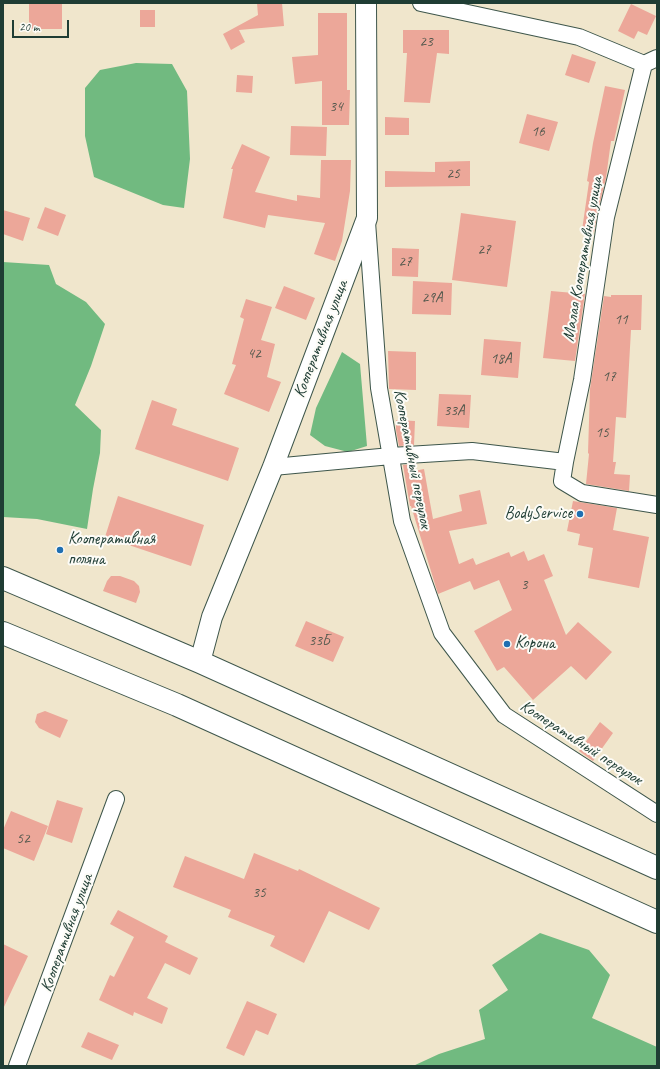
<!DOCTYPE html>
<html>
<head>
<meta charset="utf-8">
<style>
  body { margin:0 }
  #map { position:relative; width:660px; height:1069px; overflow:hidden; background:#f0e6cc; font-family:Caveat,sans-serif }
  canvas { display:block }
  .frame { position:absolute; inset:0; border:4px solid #1f3d34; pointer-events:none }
  .scale { position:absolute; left:12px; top:20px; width:57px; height:18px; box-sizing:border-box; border:2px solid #1f3d34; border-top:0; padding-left:5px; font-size:12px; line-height:14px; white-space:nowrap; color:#1f3d34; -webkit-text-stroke:3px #fdfcf7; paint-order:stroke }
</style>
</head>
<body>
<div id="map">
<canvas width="660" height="1069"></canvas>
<div class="frame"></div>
<div class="scale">20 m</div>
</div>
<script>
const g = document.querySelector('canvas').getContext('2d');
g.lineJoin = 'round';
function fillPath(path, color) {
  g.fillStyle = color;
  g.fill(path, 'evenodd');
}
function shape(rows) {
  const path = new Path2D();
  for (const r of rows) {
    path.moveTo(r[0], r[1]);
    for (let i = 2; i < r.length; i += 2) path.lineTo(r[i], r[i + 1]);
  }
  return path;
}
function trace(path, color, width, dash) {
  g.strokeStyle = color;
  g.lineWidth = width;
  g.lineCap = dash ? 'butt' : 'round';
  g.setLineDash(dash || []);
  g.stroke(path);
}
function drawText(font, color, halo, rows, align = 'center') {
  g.font = font + ' Caveat,sans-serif';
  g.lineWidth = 4;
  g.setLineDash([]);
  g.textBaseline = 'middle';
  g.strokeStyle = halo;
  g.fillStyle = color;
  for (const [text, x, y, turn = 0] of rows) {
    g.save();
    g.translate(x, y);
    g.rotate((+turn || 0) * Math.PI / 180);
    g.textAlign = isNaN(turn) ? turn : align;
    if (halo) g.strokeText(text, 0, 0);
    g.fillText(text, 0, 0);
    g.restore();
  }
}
const forest = shape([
  [136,63,172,64,187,91,190,159,184,208,163,205,94,177,85,136,85,88,100,70],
  [3,262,49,265,56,284,86,302,105,324,91,366,75,405,101,430,100,453,93,489,87,529,37,519,3,517],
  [342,352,360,364,367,446,348,452,325,446,310,435,316,408],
  [540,933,589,950,610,975,592,1018,657,1047,657,1066,413,1066,439,1054,485,1039,479,1010,508,990,492,965]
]);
const building = shape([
  [29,3,62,3,62,29,29,29],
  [257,3,282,3,284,26,239,30,245,42,231,50,223,34,258,15],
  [631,4,656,16,647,35,638,31,634,39,618,31],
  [140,10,155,10,155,27,140,27],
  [318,13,347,13,347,90,350,90,349,125,322,125,322,81,295,84,292,57,318,55],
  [403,30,449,30,449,54,437,53,430,103,404,102,407,53,403,53],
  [572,54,596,62,589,83,565,75],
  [237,75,253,76,252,93,236,92],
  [605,86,625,90,614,141,611,141,606,178,597,215,594,232,582,230,589,182,587,181,593,143],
  [527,114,558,122,549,151,519,143],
  [385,117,409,118,409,135,385,135],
  [291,126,327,127,326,156,290,155],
  [242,144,270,157,255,192,297,201,297,195,320,198,321,160,351,160,350,191,342,241,335,261,314,254,325,223,268,215,265,228,223,218,233,169,231,169],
  [470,161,470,186,385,187,385,171,435,172,435,162],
  [45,207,66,215,58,236,37,228],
  [3,210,30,218,23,241,3,234],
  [461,213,516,221,507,287,452,280],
  [392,248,419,249,418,277,392,276],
  [413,281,452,283,451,315,412,314],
  [284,286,315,298,306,320,275,308],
  [551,291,585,294,575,361,543,358],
  [611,295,642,295,641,330,631,330,626,418,616,417,613,462,616,462,614,474,630,475,629,491,586,484,589,454,588,453,590,389,604,296,611,297],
  [246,299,272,307,261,340,275,344,267,377,281,382,269,412,224,394,236,365,232,364,244,319,240,317],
  [484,339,521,342,518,378,481,375],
  [388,351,416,352,416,390,389,389],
  [439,394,471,395,469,428,437,426],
  [152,400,177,409,172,425,239,448,228,481,135,449],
  [396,420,415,421,414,445,399,446,396,430],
  [414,464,414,471,424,469,433,519,462,511,459,495,480,490,487,524,449,531,459,564,473,558,476,565,509,552,511,557,524,551,528,561,544,554,553,576,544,580,566,635,578,622,612,652,586,680,571,666,533,700,504,667,497,671,474,631,512,610,499,580,474,590,470,581,438,594,411,506,410,506,403,465],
  [118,496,204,525,191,566,105,537],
  [573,501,617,508,613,530,649,537,639,588,588,578,593,548,578,545,580,534,567,531],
  [111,576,120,576,134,581,139,586,140,592,136,603,103,591,107,581],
  [306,621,344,637,333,662,295,646],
  [45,711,68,720,60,738,39,728,35,722,37,714],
  [600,722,613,733,593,761,579,751],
  [57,800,83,808,72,843,46,834],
  [11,811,48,826,34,861,3,848,3,830],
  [254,853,298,871,299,869,380,908,369,930,329,911,304,963,270,946,275,936,228,917,231,910,173,887,185,856,244,879],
  [118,910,168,936,165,942,198,958,190,975,165,963,147,998,168,1008,162,1024,134,1012,133,1016,99,1000,110,975,114,977,134,937,110,924],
  [3,944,28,956,3,1009],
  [247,1001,277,1014,268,1035,256,1030,244,1056,226,1048],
  [88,1032,119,1045,112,1060,81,1047]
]);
const minor = shape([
  [421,3,579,37,644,64,657,58],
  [367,222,379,388,402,521,442,633,504,715,657,814],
  [565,462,582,380,606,217,644,64],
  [273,467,391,456,472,451,565,462,562,481,582,493,657,505],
  [17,1066,116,799]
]);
const tertiary = shape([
  [200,662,212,617,273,467,367,218,366,3]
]);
const primary = shape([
  [3,578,200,662,657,868],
  [3,633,177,705,657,922]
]);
const markers = [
  [580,514,4,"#1f6fb2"],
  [60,550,4,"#1f6fb2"],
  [507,644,4,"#1f6fb2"]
];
const numberNames = [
  ["23",426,42],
  ["34",336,107],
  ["16",538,132],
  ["25",453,174],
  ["27",484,250],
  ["27",405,262],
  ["29А",432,298],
  ["11",621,320],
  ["42",254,354],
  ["18А",501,359],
  ["17",609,377],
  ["33А",454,411],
  ["15",602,433],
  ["3",524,585],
  ["33Б",319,641],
  ["52",23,839],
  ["35",259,893]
];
const streetNames = [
  ["Малая Кооперативная улица",583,259,-80],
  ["Кооперативная улица",321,339,-69],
  ["Кооперативный переулок",412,459,79],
  ["Кооперативный переулок",581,743,33],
  ["Кооперативная улица",67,933,-70]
];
const poiNames = [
  ["BodyService",572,514,"right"],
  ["Кооперативная",68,540],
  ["поляна",68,560],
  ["Корона",515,644]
];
fillPath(forest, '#71ba80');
fillPath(building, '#eca799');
trace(minor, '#3e564b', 18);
trace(tertiary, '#3e564b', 22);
trace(primary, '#3e564b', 24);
trace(minor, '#fff', 16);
trace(tertiary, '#fff', 20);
trace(primary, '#fff', 22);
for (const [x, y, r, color] of markers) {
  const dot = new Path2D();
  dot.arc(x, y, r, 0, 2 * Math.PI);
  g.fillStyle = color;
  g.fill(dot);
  trace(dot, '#fdfcf7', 1.5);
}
drawText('15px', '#52584d', null, numberNames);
drawText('17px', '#1f3d34', '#fdfcf7', streetNames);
drawText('17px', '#1f3d34', '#fdfcf7', poiNames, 'left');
</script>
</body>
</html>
